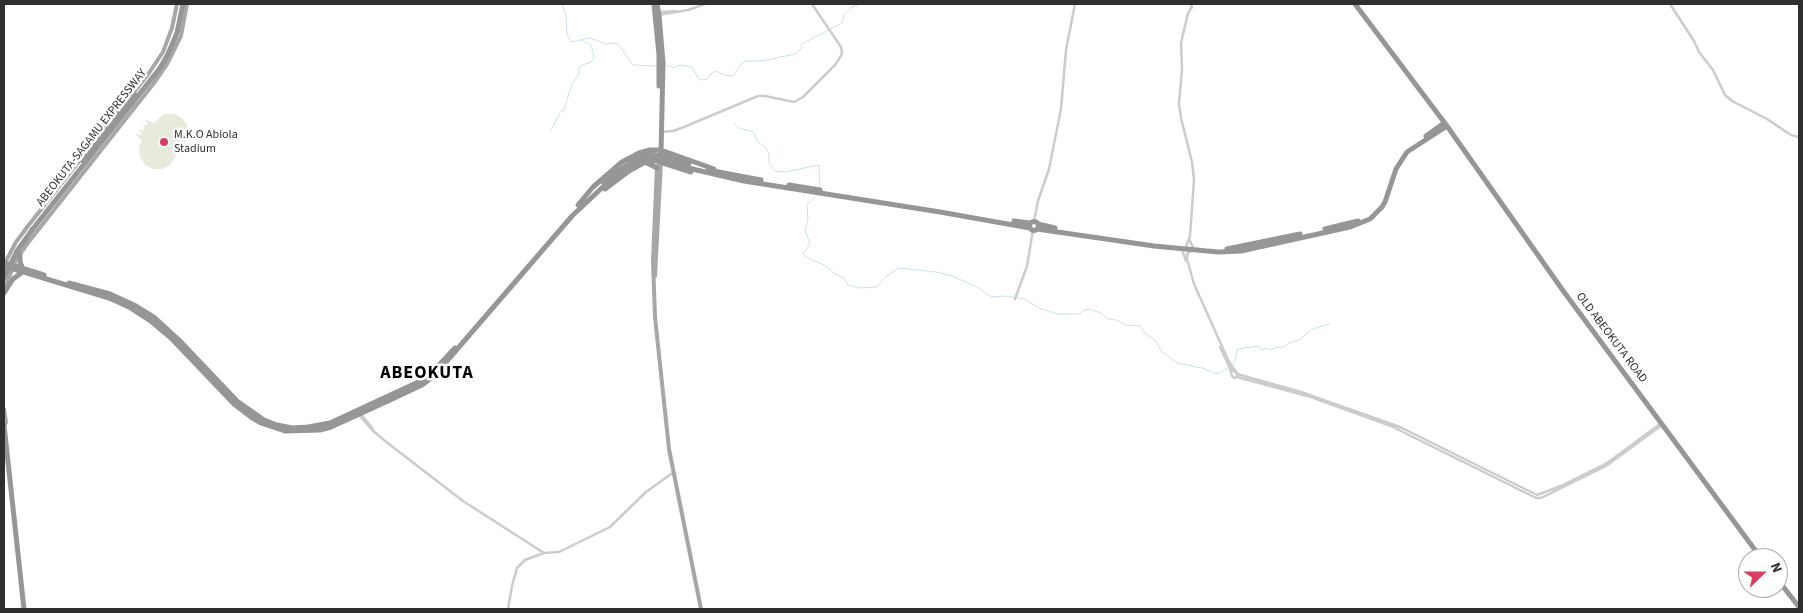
<!DOCTYPE html>
<html>
<head>
<meta charset="utf-8">
<style>
  body { margin:0 }
  #map { position:relative; width:1803px; height:613px; overflow:hidden; background:#fff; font-family:"Source Sans 3",sans-serif }
  canvas { display:block }
  .frame { position:absolute; inset:0; border:5px solid #2f2f2f; pointer-events:none }
  .north { position:absolute; left:1738px; top:548px; width:50px; height:50px; box-sizing:border-box; background:#fff; border:1px solid #acacac; border-radius:50%; rotate:68deg; font-size:14px; font-weight:700; line-height:20px; text-align:center; color:#2f2f2f }
  .north::after { content:''; display:block; margin:auto; width:18px; height:22px; background:#d83e60; clip-path:polygon(50% 0,100% 100%,50% 72%,0 100%) }
</style>
</head>
<body>
<div id="map">
<canvas width="1803" height="613"></canvas>
<div class="frame"></div>
<div class="north">N</div>
</div>
<script>
const g = document.querySelector('canvas').getContext('2d');
g.lineJoin = 'round';
function fillPath(path, color) {
  g.fillStyle = color;
  g.fill(path, 'evenodd');
}
function shape(rows) {
  const path = new Path2D();
  for (const r of rows) {
    if (r.length === 3) {
      path.moveTo(r[0] + r[2], r[1]);
      path.arc(r[0], r[1], r[2], 0, 2 * Math.PI);
      continue;
    }
    path.moveTo(r[0], r[1]);
    for (let i = 2; i < r.length; i += 2) path.lineTo(r[i], r[i + 1]);
  }
  return path;
}
function trace(path, color, width, dash) {
  g.strokeStyle = color;
  g.lineWidth = width;
  g.lineCap = dash ? 'butt' : 'round';
  g.setLineDash(dash || []);
  g.stroke(path);
}
function drawText(font, color, halo, rows, align = 'center') {
  g.font = font + ' "Source Sans 3",sans-serif';
  g.lineWidth = 5;
  g.setLineDash([]);
  g.textBaseline = 'middle';
  g.strokeStyle = halo;
  g.fillStyle = color;
  for (const [text, x, y, turn = 0] of rows) {
    g.save();
    g.translate(x, y);
    g.rotate((+turn || 0) * Math.PI / 180);
    g.textAlign = isNaN(turn) ? turn : align;
    if (halo) g.strokeText(text, 0, 0);
    g.fillText(text, 0, 0);
    g.restore();
  }
}
const green = shape([
  [164,114,175,114,182,118,188,126,189,137,170,165,162,169,153,169,145,165,140,157,139,146,142,141,136,135,137,133,140,135,142,133,139,131,140,129,143,131,145,128,143,126,144,124,146,126,148,123,145,122,146,120,154,123]
]);
const stream = shape([
  [562,4,566,15,567,34,571,42,590,38,606,44,614,43,618,44,633,65,657,66],
  [666,66,670,66,673,68,680,65,692,67,698,78,701,80,707,79,712,73,717,71,724,75,733,76,741,64,745,61,762,61,795,54,801,49,802,44,842,23,844,14,852,7,861,4],
  [734,124,739,128,753,132,758,142,766,148,769,154,769,163,775,171,785,172,819,165,820,187],
  [551,130,561,111,564,110,572,84,579,74,579,68,580,66,591,62,594,57,591,45,581,40],
  [817,195,807,205,808,219,805,230,810,244,803,254,806,257,824,265,835,274,843,277,848,285,860,288,877,287,885,277,899,268,937,272,952,276,979,288,991,297,1007,296,1024,299,1041,309,1058,314,1079,314,1084,310,1090,309,1101,313,1108,319,1117,320,1126,325,1140,326,1146,334,1156,341,1161,351,1177,363,1202,368,1218,374,1229,367],
  [1233,365,1238,349,1258,346,1263,350,1266,348,1271,350,1276,347,1282,348,1289,343,1300,340,1307,333,1313,329,1329,324]
]);
const minor = shape([
  [1670,4,1694,41,1699,52,1713,70,1725,95,1732,101,1767,119,1791,135,1799,137],
  [659,12,676,11],
  [658,15,688,10,705,4],
  [661,132,673,131,684,127,758,96,765,96,794,102,803,97,835,65,842,54,841,47,812,4],
  [1034,221,1038,201,1049,169,1061,109,1066,50,1075,4],
  [1189,239,1193,247],
  [1186,247,1190,236,1194,180,1192,162,1181,118,1179,104,1182,68,1181,43,1188,13,1192,7,1191,4],
  [1182,250,1186,261],
  [1191,251,1187,254,1187,259,1194,284,1229,362,1237,373,1237,376,1234,378,1232,376,1230,368,1235,372],
  [1015,299,1027,266,1033,230],
  [1220,347,1230,368],
  [1237,374,1301,392,1400,427,1537,495,1561,486,1607,463,1660,424],
  [1237,377,1311,397,1391,426,1536,498,1541,498,1606,466,1662,425],
  [361,414,373,429],
  [359,415,371,429,385,441,463,501,544,553,559,552,610,527,646,492,674,472],
  [508,609,512,586,517,568,525,560,544,553]
]);
const major = shape([
  [131,96,149,73,163,52,172,28,177,4],
  [657,166,653,261,655,317,669,449,701,609],
  [5,263,16,242,28,226,125,103],
  [655,276,661,162],
  [4,290,16,260,27,244,154,83,167,64,181,36,187,4],
  [4,409,6,422,4,426]
]);
const highway = shape([
  [654,4,659,55,659,86],
  [657,4,659,15,663,63,661,153],
  [1355,4,1447,126,1564,292,1761,558],
  [1426,136,1444,123],
  [83,161,135,95],
  [645,162,657,168],
  [688,168,744,181,940,212,1030,228],
  [708,170,761,180],
  [789,185,820,190],
  [605,189,629,171,647,161,657,161,691,172],
  [578,205,593,187,622,162,639,153,650,150,661,150,714,169],
  [1014,221,1030,223],
  [1034,226,4.5],
  [1038,224,1055,228],
  [1037,229,1154,246,1218,252,1241,251,1350,227,1370,219,1382,207,1385,202,1396,169,1407,152,1447,126],
  [1325,229,1358,221],
  [32,230,160,68,168,54,177,33,183,4],
  [1227,249,1300,234],
  [20,254,20,262,23,269],
  [5,263,44,275],
  [4,266,109,298,129,307,152,322,171,338,234,404,251,417,261,423,285,431,320,430,331,427,388,401,422,385,434,376,572,216,606,184],
  [69,283,110,294,134,305,155,318,179,340,237,401,264,420,277,425,292,428,308,427,330,423,427,378,455,348],
  [4,293,13,279,21,273],
  [4,425,24,609],
  [1778,580,1799,607]
]);
const highwayBridge = shape([
  [603,182,637,158,647,154,665,156,689,164],
  [606,184,626,169,647,158,656,158,688,168],
  [4,278,17,251,32,230]
]);
const markers = [
  [164,142,5,"#d83e60"]
];
const poiNames = [
  ["M.K.O Abiola",174,135],
  ["Stadium",174,149]
];
const streetNames = [
  ["ABEOKUTA-SAGAMU EXPRESSWAY",92,138,-52],
  ["OLD ABEOKUTA ROAD",1611,338,53]
];
const districtNames = [
  ["ABEOKUTA",427,374]
];
fillPath(green, '#e7ebde');
trace(stream, '#cbe2e9', 1);
trace(minor, '#ccc', 2.5);
trace(major, '#a7a7a7', 4);
trace(highway, '#969696', 5);
trace(highwayBridge, '#969696', 5);
for (const [x, y, r, color] of markers) {
  const dot = new Path2D();
  dot.arc(x, y, r, 0, 2 * Math.PI);
  g.fillStyle = color;
  g.fill(dot);
  trace(dot, '#fff', 2);
}
drawText('12px', '#2f2f2f', '#fff', poiNames, 'left');
drawText('12px', '#2f2f2f', '#fff', streetNames);
g.letterSpacing = '1px';
drawText('bold 18px', '#000', '#fff', districtNames);
g.letterSpacing = '0px';
</script>
</body>
</html>
